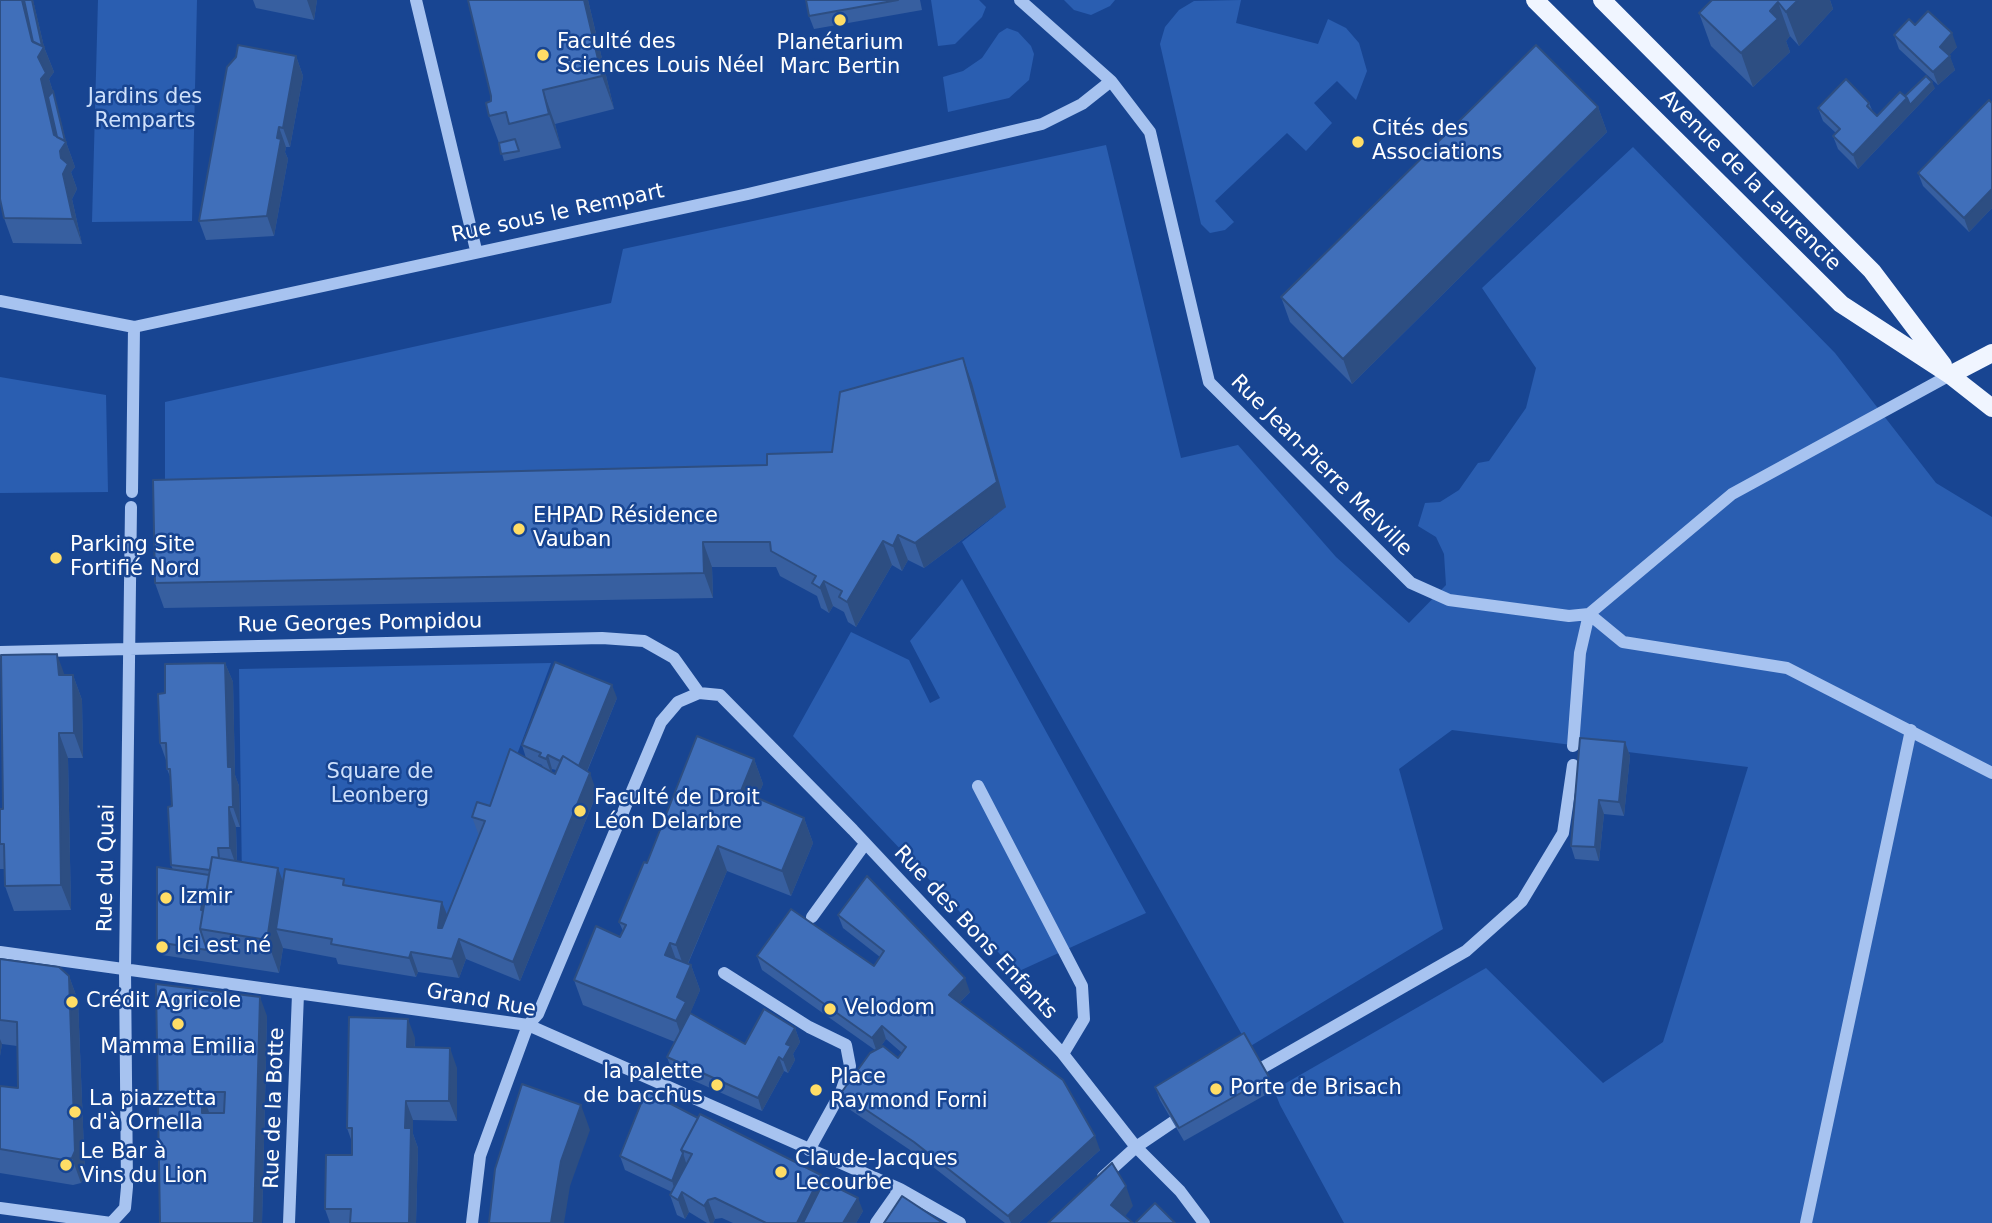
<!DOCTYPE html>
<html>
<head>
<meta charset="utf-8">
<style>
  body { margin:0 }
  canvas { display:block; background:#184592 }
</style>
</head>
<body>
<canvas width="1992" height="1223"></canvas>
<script>
const g = document.querySelector('canvas').getContext('2d');
g.lineJoin = 'round';
function fillPath(path, color) {
  g.fillStyle = color;
  g.fill(path, 'evenodd');
}
function shape(rows) {
  const path = new Path2D();
  for (const r of rows) {
    path.moveTo(r[0], r[1]);
    for (let i = 2; i < r.length; i += 2) path.lineTo(r[i], r[i + 1]);
  }
  return path;
}
function trace(path, color, width, dash) {
  g.strokeStyle = color;
  g.lineWidth = width;
  g.lineCap = dash ? 'butt' : 'round';
  g.setLineDash(dash || []);
  g.stroke(path);
}
function drawText(font, color, halo, rows, align = 'center') {
  g.font = font + ' "DejaVu Sans",sans-serif';
  g.lineWidth = 5;
  g.setLineDash([]);
  g.textBaseline = 'middle';
  g.strokeStyle = halo;
  g.fillStyle = color;
  for (const [text, x, y, turn = 0] of rows) {
    g.save();
    g.translate(x, y);
    g.rotate((+turn || 0) * Math.PI / 180);
    g.textAlign = isNaN(turn) ? turn : align;
    if (halo) g.strokeText(text, 0, 0);
    g.fillText(text, 0, 0);
    g.restore();
  }
}
const green = shape([
  [98,0,197,0,192,221,92,222],
  [931,0,979,0,986,7,982,17,955,44,938,46],
  [1064,0,1115,0,1110,6,1091,15,1074,10],
  [1241,0,1236,23,1318,44,1328,19,1346,28,1359,43,1367,71,1356,100,1337,81,1314,103,1332,123,1306,151,1287,133,1215,201,1234,222,1225,230,1210,233,1201,224,1160,44,1165,27,1179,10,1194,1],
  [1007,28,1018,32,1031,46,1034,54,1029,80,1009,98,948,112,943,77,963,71,982,58,999,33],
  [1106,145,1181,458,1238,445,1336,557,1409,623,1446,585,1444,554,1436,537,1418,526,1425,503,1440,502,1459,490,1478,463,1489,461,1526,408,1536,368,1482,288,1633,147,1835,353,1936,483,1992,517,1992,1223,1344,1223,1280,1105,1274,1090,1486,968,1603,1083,1663,1042,1748,767,1452,730,1399,769,1443,929,1249,1047,962,542,1006,507,841,477,165,491,165,402,611,303,623,249],
  [0,377,106,395,108,492,0,493],
  [962,579,1146,913,1017,972,793,736,851,632,909,660,930,703,940,698,910,641],
  [551,663,457,916,242,880,239,669]
]);
const minor = shape([
  [416,0,476,250],
  [1020,0,1111,81,1150,132,1209,382,1411,583,1449,600,1569,616,1589,614],
  [0,301,134,327,748,194,1042,124,1082,104,1111,81],
  [132,492,134,327],
  [1589,614,1623,642,1787,668,1992,773],
  [0,652,602,638,644,641,674,658,699,693],
  [1573,746,1580,653,1589,614,1732,494,1950,375],
  [978,786,1082,986,1084,1019,1063,1054],
  [812,917,865,844],
  [0,952,528,1025,900,1189,960,1223],
  [724,973,809,1027,846,1045,850,1066,841,1092,809,1150],
  [1260,1069,1466,951,1522,901,1563,833,1573,765],
  [1103,1177,1136,1147,1173,1122],
  [0,1208,111,1223],
  [111,1223,125,1208,127,1187,125,970,131,507],
  [289,1223,298,994],
  [472,1223,480,1156,528,1025,538,1014,661,722,678,702,699,693,720,695,853,830,1063,1054,1136,1147,1180,1191,1204,1223],
  [876,1223,900,1189],
  [1806,1223,1911,730]
]);
const major = shape([
  [1535,0,1841,304,1950,375,1992,408],
  [1602,0,1872,271,1943,365],
  [1950,375,1992,353]
]);
const wall = shape([
  [0,0,33,0,44,47,54,72,49,79,55,98,66,142,75,167,71,172,77,189,72,199,82,244,13,243,4,218],
  [253,0,317,0,314,20,256,8],
  [468,0,588,0,614,109,555,124,561,148,504,161,499,143,489,116,491,96],
  [806,0,920,0,922,10,814,29,809,16],
  [1712,0,1830,0,1833,9,1799,46,1790,36,1786,41,1790,52,1753,87,1711,46,1699,13],
  [1915,25,1957,47,1949,55,1955,70,1938,85,1899,49,1894,35],
  [296,56,303,76,290,147,286,147,285,152,288,159,274,236,206,240,199,221],
  [1935,88,1858,169,1838,149,1833,136,1836,133,1823,121,1818,108,1869,103,1873,112,1877,116,1905,96],
  [1992,103,1992,208,1969,232,1923,186,1918,173],
  [1598,107,1607,132,1352,384,1290,322,1281,297,1392,187],
  [972,383,1006,507,924,568,908,560,902,571,892,565,856,627,848,622,844,612,833,606,829,613,821,608,817,596,780,576,776,567,712,567,713,598,164,608,155,583,832,452],
  [225,663,233,682,235,775,239,786,240,827,236,827,237,861,283,882,344,879,346,885,442,902,447,916,479,836,472,817,490,806,543,768,542,765,526,758,522,745,617,698,587,772,597,793,520,981,466,959,459,978,418,972,416,977,338,964,336,958,283,948,279,973,162,955,157,942,173,870,171,865,171,779,167,769,167,763,160,743,165,693],
  [552,769,556,770,555,774,551,772],
  [65,675,73,675,82,700,83,758,68,758,71,910,14,911,5,886,4,869,0,869,0,809,3,809],
  [1625,742,1630,756,1624,816,1604,814,1599,861,1575,859,1571,846],
  [754,759,763,784,757,798,804,818,813,843,791,896,727,871,688,964,691,965,700,990,690,1013,745,1044,795,1028,800,1042,793,1054,795,1060,788,1073,784,1071,762,1111,672,1071,667,1057,675,1042,583,1005,574,980,620,937,623,931,619,922,647,863],
  [838,915,970,992,959,1003,1100,1150,1019,1223,1005,1223,919,1156,846,1107,841,1093,875,1050,762,970,757,956,874,966,880,957,843,928],
  [886,1039,902,1053,898,1058,881,1046],
  [0,959,69,976,78,1001,85,1176,81,1183,73,1185,0,1173,0,1086,18,1088,17,1046,2,1044,0,1056],
  [156,984,267,1016,262,1223,160,1223],
  [209,1112,224,1112,224,1113,209,1113],
  [415,1038,415,1047,457,1068,457,1121,413,1120,413,1134,418,1148,416,1223,330,1223,325,1209,352,1155,352,1142,347,1128],
  [1269,1077,1274,1090,1184,1141,1160,1100,1155,1087],
  [646,1091,824,1181,863,1211,856,1223,733,1223,722,1218,715,1219,713,1223,707,1223,689,1212,685,1219,677,1215,670,1195,672,1192,625,1170,620,1156]
]);
const shadedWall = shape([
  [22,0,25,0,36,52,32,41],
  [32,0,33,0,44,47,54,72,49,79,55,98,66,142,75,167,71,172,77,189,72,199,82,244,73,219,41,79],
  [307,0,317,0,314,20],
  [584,0,588,0,614,109,602,76],
  [1798,0,1830,0,1833,9,1799,46,1786,12],
  [1778,2,1790,36,1786,41,1790,52,1753,87,1741,53],
  [1952,33,1957,47,1945,60,1940,47],
  [296,56,303,76,290,147,283,128],
  [1950,56,1955,70,1938,85,1933,72],
  [1932,82,1935,88,1858,169,1853,155,1907,98],
  [543,90,555,124,561,148,549,114],
  [1598,107,1607,132,1352,384,1343,359],
  [279,127,286,147,285,152,288,159,274,236,267,216],
  [1992,189,1992,208,1969,232,1964,218],
  [963,358,972,383,1006,507,924,568,915,543],
  [898,535,908,560,902,571,893,546],
  [883,541,892,565,856,627,847,602],
  [703,542,712,567,713,598,704,573],
  [824,581,833,606,829,613,820,588],
  [57,654,66,679,59,675],
  [225,663,233,682,235,775,239,786,240,827,233,807,228,767],
  [73,675,82,700,83,758,74,733],
  [612,685,617,698,582,783,577,770],
  [59,733,68,758,71,910,61,885],
  [1625,742,1630,756,1624,816,1619,802],
  [548,755,552,769,551,773,546,759],
  [754,759,763,784,750,816,741,791],
  [590,773,597,793,520,981,513,962],
  [1599,800,1604,814,1599,861,1595,847],
  [229,807,236,827,237,868,230,848],
  [804,818,813,843,791,896,782,871],
  [718,846,727,871,685,970,676,945],
  [278,868,290,901,276,929,283,948,279,973,267,940],
  [442,902,450,922,445,947,438,928],
  [459,939,466,959,459,978,452,959],
  [670,943,679,968,665,955],
  [411,952,418,972,416,977,409,958],
  [691,965,700,990,690,1014,685,1046,676,1021,677,997],
  [69,976,78,1001,85,1176,81,1183,72,1158],
  [965,978,970,992,954,1008,949,995],
  [260,997,267,1016,262,1223,254,1223],
  [408,1019,415,1038,414,1066,407,1047],
  [882,1026,886,1039,877,1052,872,1038],
  [795,1028,800,1042,793,1054,795,1060,788,1073,783,1060,786,1044],
  [0,1039,2,1044,0,1056],
  [450,1048,457,1068,457,1121,449,1101],
  [779,1057,784,1071,762,1111,758,1098],
  [202,1092,209,1112,209,1132,202,1113],
  [406,1101,413,1120,413,1134,418,1148,416,1223,409,1223,405,1128],
  [581,1105,590,1130,570,1186,564,1223,551,1223,561,1161],
  [1095,1136,1100,1150,1019,1223,1011,1223,1008,1216],
  [683,1153,687,1166,676,1194,672,1181],
  [821,1175,829,1195,814,1223,797,1223],
  [1126,1186,1133,1206,1120,1223,1111,1205],
  [682,1192,689,1212,685,1219,678,1200],
  [858,1198,863,1211,856,1223,843,1223],
  [708,1200,715,1219,713,1223,710,1223,704,1206]
]);
const building = shape([
  [0,0,22,0,32,41,44,47,38,57,46,73,41,79,54,135,66,142,60,151,61,158,68,164,63,174,73,219,4,218,0,199,0,0],
  [24,0,32,0,42,46,33,42,24,0],
  [468,0,584,0,602,76,543,90,549,114,509,124,506,112,489,116,486,103,491,101,491,96,468,0],
  [806,0,898,0,809,16,806,0],
  [1712,0,1798,0,1786,12,1778,2,1770,11,1778,19,1741,53,1699,13,1712,0],
  [1928,11,1952,33,1940,47,1950,56,1933,72,1894,35,1909,19,1915,25,1928,11],
  [238,45,296,56,283,128,279,127,277,138,281,139,267,216,199,221,227,67,236,57,238,45],
  [1536,45,1598,107,1343,359,1281,297,1536,45],
  [1926,76,1932,82,1910,105,1907,98,1905,96,1926,76],
  [1846,79,1869,103,1867,106,1877,116,1900,92,1907,98,1853,155,1833,136,1840,129,1818,108,1846,79],
  [53,91,65,141,57,137,48,97,53,91],
  [1989,100,1992,103,1992,189,1964,218,1918,173,1989,100],
  [515,139,519,151,501,154,499,143,515,139],
  [963,358,997,482,915,543,898,535,893,546,883,541,847,602,839,597,842,591,824,581,820,588,812,583,816,576,771,551,770,542,703,542,704,573,155,583,153,480,767,465,767,454,832,452,840,392,963,358],
  [57,654,59,675,73,675,74,733,59,733,61,885,5,886,4,844,0,844,0,809,3,809,1,655,57,654],
  [555,662,612,685,579,766,563,756,560,761,548,755,546,759,539,756,541,753,522,745,555,662],
  [225,663,228,767,232,767,233,807,229,807,230,848,218,848,219,858,212,857,210,870,171,865,168,807,172,806,170,769,167,769,166,743,160,743,158,694,165,693,165,664,225,663],
  [697,736,754,759,741,791,804,818,782,871,718,846,676,945,670,943,665,955,691,965,677,997,686,1002,676,1021,574,980,596,926,620,937,626,925,619,922,644,862,647,863,697,736],
  [1580,738,1625,742,1619,802,1599,800,1595,847,1571,846,1580,738],
  [510,749,555,774,563,756,590,773,513,962,459,939,452,959,411,952,409,958,331,944,332,939,276,929,285,869,344,879,343,885,442,902,438,928,442,928,485,821,472,817,477,802,490,806,510,749],
  [212,857,278,868,267,940,200,929,212,857],
  [157,867,209,875,206,894,204,894,201,910,203,910,200,929,207,950,157,942,157,867],
  [867,876,965,978,949,995,1063,1080,1095,1136,1008,1216,914,1142,841,1093,870,1053,883,1046,898,1058,906,1047,882,1026,872,1038,757,956,791,909,874,966,884,951,838,915,867,876],
  [0,959,59,967,69,976,75,1151,72,1158,64,1160,0,1149,0,1086,18,1088,17,1022,0,1020,0,959],
  [156,984,260,997,254,1223,160,1223,156,984],
  [202,1092,225,1092,224,1113,202,1113,202,1092],
  [764,1009,795,1028,786,1044,791,1046,783,1060,779,1057,758,1098,667,1057,690,1013,745,1044,764,1009],
  [349,1017,408,1019,407,1047,450,1048,449,1101,406,1101,405,1128,411,1128,409,1223,350,1223,351,1209,325,1209,326,1155,352,1155,352,1128,347,1128,349,1017],
  [1244,1033,1269,1077,1179,1128,1155,1087,1244,1033],
  [522,1084,581,1105,561,1161,551,1223,489,1223,495,1169,522,1084],
  [646,1091,698,1118,681,1150,683,1153,672,1181,620,1156,646,1091],
  [700,1114,821,1175,797,1223,766,1223,715,1198,708,1200,704,1206,682,1192,678,1200,670,1195,692,1154,681,1150,700,1114],
  [1112,1163,1126,1186,1111,1205,1133,1223,1048,1223,1112,1163],
  [824,1181,858,1198,843,1223,803,1223,824,1181],
  [902,1196,943,1223,884,1223,902,1196],
  [1155,1203,1175,1223,1137,1223,1136,1222,1155,1203]
]);
const markers = [
  [840,20,7,"#fd6"],
  [543,55,7,"#fd6"],
  [1358,142,7,"#fd6"],
  [519,529,7,"#fd6"],
  [56,558,7,"#fd6"],
  [580,811,7,"#fd6"],
  [166,898,7,"#fd6"],
  [162,947,7,"#fd6"],
  [72,1002,7,"#fd6"],
  [830,1009,7,"#fd6"],
  [178,1024,7,"#fd6"],
  [717,1085,7,"#fd6"],
  [1216,1089,7,"#fd6"],
  [816,1090,7,"#fd6"],
  [75,1112,7,"#fd6"],
  [66,1165,7,"#fd6"],
  [781,1172,7,"#fd6"]
];
const poiNames = [
  ["Faculté des",557,43],
  ["Sciences Louis Néel",557,67],
  ["Planétarium",840,44,"center"],
  ["Marc Bertin",840,68,"center"],
  ["Cités des",1372,130],
  ["Associations",1372,154],
  ["EHPAD Résidence",533,517],
  ["Vauban",533,541],
  ["Parking Site",70,546],
  ["Fortifié Nord",70,570],
  ["Faculté de Droit",594,799],
  ["Léon Delarbre",594,823],
  ["Izmir",180,898],
  ["Ici est né",176,947],
  ["Crédit Agricole",86,1002],
  ["Velodom",844,1009],
  ["Mamma Emilia",178,1048,"center"],
  ["la palette",703,1073,"right"],
  ["de bacchus",703,1097,"right"],
  ["Place",830,1078],
  ["Raymond Forni",830,1102],
  ["Porte de Brisach",1230,1089],
  ["La piazzetta",89,1100],
  ["d'à Ornella",89,1124],
  ["Le Bar à",80,1153],
  ["Vins du Lion",80,1177],
  ["Claude-Jacques",795,1160],
  ["Lecourbe",795,1184]
];
const parkNames = [
  ["Jardins des",145,98],
  ["Remparts",145,122],
  ["Square de",380,773],
  ["Leonberg",380,797]
];
const streetNames = [
  ["Avenue de la Laurencie",1750,181,45],
  ["Rue sous le Rempart",558,214,-12],
  ["Rue Jean-Pierre Melville",1321,466,45],
  ["Rue Georges Pompidou",360,624,-1],
  ["Rue du Quai",107,868,-89],
  ["Rue des Bons Enfants",975,933,47],
  ["Grand Rue",481,1001,10],
  ["Rue de la Botte",275,1108,-88]
];
fillPath(green, '#2a5eb1');
trace(minor, '#a7c3f0', 12);
trace(major, '#f0f5ff', 18);
fillPath(wall, '#375fa0');
fillPath(shadedWall, '#2d4e82');
fillPath(building, '#406fba');
trace(building, '#2d4e82', 2);
for (const [x, y, r, color] of markers) {
  const dot = new Path2D();
  dot.arc(x, y, r, 0, 2 * Math.PI);
  g.fillStyle = color;
  g.fill(dot);
  trace(dot, '#184592', 2.5);
}
drawText('21px', '#fff', '#184592', poiNames, 'left');
drawText('21px', '#cee0fb', '#184592', parkNames);
drawText('21px', '#fff', '#184592', streetNames);
</script>
</body>
</html>
